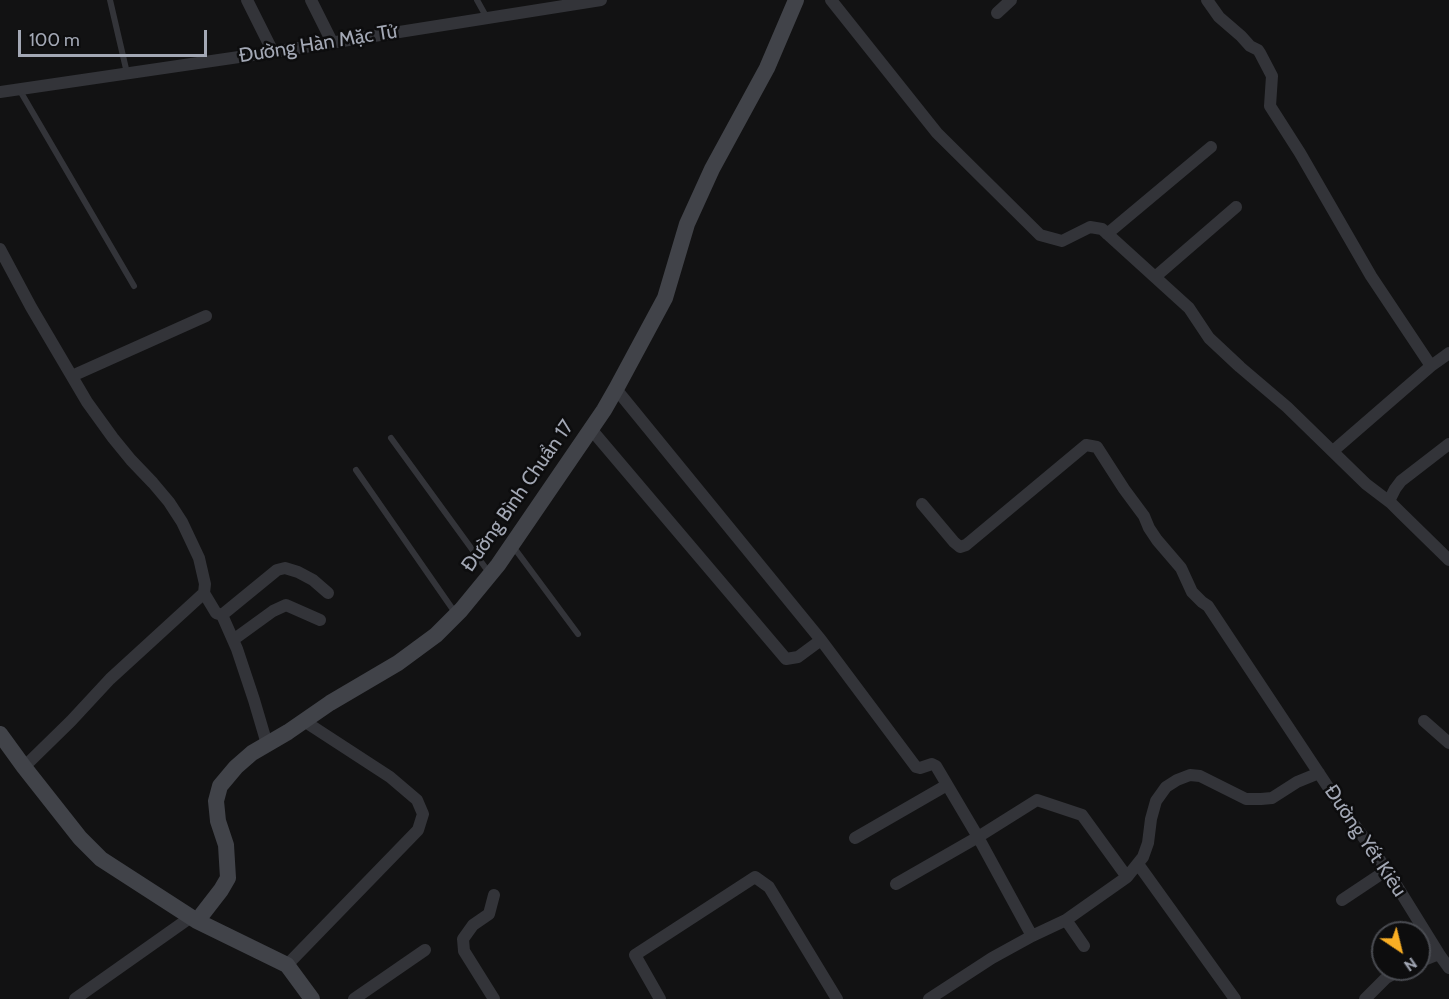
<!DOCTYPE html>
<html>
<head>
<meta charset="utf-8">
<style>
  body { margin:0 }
  #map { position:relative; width:1449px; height:999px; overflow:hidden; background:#121213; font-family:Cabin,sans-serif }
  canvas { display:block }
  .north { position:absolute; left:1371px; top:921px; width:60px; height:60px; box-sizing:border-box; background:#0d0d0e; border:2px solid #494b51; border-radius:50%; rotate:145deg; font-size:16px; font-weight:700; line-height:24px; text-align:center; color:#a3a8b5 }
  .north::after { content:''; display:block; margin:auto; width:21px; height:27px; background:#f9ae24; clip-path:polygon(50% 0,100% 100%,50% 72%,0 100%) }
  .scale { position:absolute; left:18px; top:30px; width:189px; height:27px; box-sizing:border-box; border:3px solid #a3a8b5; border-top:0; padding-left:8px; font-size:18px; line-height:21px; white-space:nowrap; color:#a3a8b5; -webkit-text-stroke:4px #0d0d0e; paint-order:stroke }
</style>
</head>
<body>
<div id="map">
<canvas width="1449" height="999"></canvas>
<div class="north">N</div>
<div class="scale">100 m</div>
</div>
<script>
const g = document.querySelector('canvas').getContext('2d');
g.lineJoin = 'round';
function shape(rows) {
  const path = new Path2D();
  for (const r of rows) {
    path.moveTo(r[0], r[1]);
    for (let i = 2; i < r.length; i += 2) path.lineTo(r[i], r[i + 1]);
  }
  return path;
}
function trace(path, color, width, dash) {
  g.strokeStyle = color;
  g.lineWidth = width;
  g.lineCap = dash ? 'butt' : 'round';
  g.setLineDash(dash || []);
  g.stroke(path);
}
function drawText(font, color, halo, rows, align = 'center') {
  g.font = font + ' Cabin,sans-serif';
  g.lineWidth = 5;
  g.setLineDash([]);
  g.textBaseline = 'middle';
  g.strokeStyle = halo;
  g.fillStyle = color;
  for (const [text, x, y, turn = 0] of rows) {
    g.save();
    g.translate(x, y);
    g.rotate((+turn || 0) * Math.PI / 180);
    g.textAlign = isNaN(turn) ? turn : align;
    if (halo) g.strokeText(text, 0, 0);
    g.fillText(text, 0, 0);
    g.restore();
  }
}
const lane = shape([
  [110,0,127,73],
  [477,0,487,18],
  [19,89,134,286],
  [391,438,490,574],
  [356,470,456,614],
  [512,545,578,634]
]);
const street = shape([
  [247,0,273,52],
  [311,0,332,42],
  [831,0,937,133,1040,235,1062,241,1090,227,1102,229,1189,308,1209,338,1240,367,1287,407,1366,484,1391,503],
  [1207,0,1219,17,1241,36,1250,46,1258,50,1260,53,1272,76,1270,106,1300,153,1371,276,1431,366],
  [997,13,1011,0],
  [0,92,273,52,601,0],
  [1107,234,1211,147],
  [0,249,31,307,87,402,113,438,131,460,153,483,169,502,182,522,199,558,205,584,204,593,216,613,222,615,277,570,285,568,298,572,313,580,328,593],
  [1155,277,1236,207],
  [72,376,206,316],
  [616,389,821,640,916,767,920,768,932,764,936,766,978,837,1032,936],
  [590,428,786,659,798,657,821,640],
  [1449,444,1401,481,1395,489,1390,499,1391,503,1400,512,1449,560],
  [1333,451,1431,366,1449,353],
  [922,504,954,542,960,547,966,545,1086,445,1097,447,1124,489,1144,516,1149,528,1157,540,1181,568,1192,592,1202,602,1208,606,1338,802,1387,870,1439,954,1449,968],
  [222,615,237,649,254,700,267,744],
  [233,640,273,611,286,605,320,620],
  [1424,721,1449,743],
  [24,767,71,721,110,679,204,593],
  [855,838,947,785],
  [1138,864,1235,999],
  [896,884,978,837,1037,800,1082,815,1127,877],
  [1342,900,1387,870],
  [1066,920,1084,946],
  [1419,962,1439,954],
  [287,965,418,830,423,814,417,800,390,777,304,721],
  [75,999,191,917],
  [354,999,425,950],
  [494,999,464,951,463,939,473,925,489,914,494,895],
  [660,999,635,955,755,877,769,887,837,999],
  [929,999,992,958,1032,936,1066,920,1127,877,1143,857,1148,843,1151,819,1156,801,1166,787,1177,780,1190,775,1200,776,1246,799,1261,799,1272,798,1297,782,1319,773],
  [1365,999,1386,978,1402,969]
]);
const secondary = shape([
  [0,734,24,767,80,838,101,859,197,921,287,965,312,999],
  [197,921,221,890,228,878,226,845,218,821,216,801,220,786,236,767,252,753,288,732,330,703,398,663,436,635,461,610,498,565,604,410,616,389,665,298,687,224,712,169,767,68,796,0]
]);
const streetNames = [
  ["Đường Hàn Mặc Tử",318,44,-9],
  ["Đường Bình Chuẩn 17",518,496,-55],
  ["Đường Yết Kiêu",1365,841,56]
];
trace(lane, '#333439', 6);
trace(street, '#333439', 12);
trace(secondary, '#414349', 16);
drawText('20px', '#a3a8b5', '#0d0d0e', streetNames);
</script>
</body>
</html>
